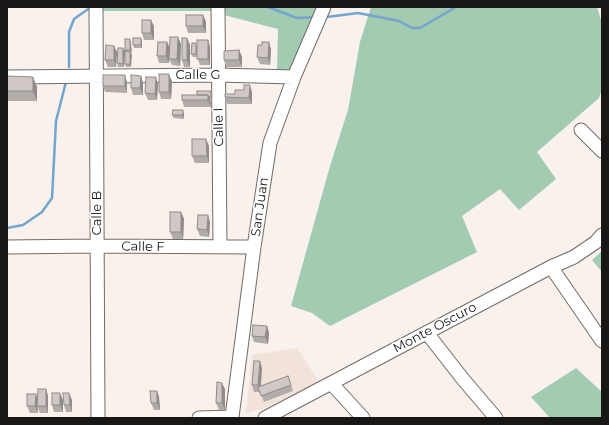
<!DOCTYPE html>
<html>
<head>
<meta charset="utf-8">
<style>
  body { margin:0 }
  #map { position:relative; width:609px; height:425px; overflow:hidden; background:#f8f1ec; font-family:Montserrat,sans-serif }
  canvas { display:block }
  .frame { position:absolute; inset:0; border:8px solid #191715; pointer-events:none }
</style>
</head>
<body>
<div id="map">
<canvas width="609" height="425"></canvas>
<div class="frame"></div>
</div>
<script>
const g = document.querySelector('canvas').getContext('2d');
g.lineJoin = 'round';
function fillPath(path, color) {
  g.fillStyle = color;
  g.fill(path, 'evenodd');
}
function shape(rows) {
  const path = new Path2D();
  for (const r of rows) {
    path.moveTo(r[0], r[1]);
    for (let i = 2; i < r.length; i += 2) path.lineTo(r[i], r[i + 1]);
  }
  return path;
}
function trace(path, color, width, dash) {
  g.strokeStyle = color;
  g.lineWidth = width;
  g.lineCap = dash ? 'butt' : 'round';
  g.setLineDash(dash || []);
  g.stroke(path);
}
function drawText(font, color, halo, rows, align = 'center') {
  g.font = font + ' Montserrat,sans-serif';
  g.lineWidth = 3;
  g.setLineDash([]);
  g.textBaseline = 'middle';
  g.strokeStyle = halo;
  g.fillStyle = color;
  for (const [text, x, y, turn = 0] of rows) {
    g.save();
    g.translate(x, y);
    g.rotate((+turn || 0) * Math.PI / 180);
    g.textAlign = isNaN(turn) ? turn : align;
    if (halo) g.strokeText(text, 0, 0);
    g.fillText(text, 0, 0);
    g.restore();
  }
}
const built = shape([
  [297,348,319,382,281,404,246,413,252,355]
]);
const green = shape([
  [103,7,213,7,213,11,103,11],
  [220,7,317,7,306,33,304,41,291,73,277,70,278,29,220,14],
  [371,7,597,7,602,23,602,89,599,98,537,152,556,179,519,210,500,189,462,216,477,252,330,326,312,313,291,306,330,166,348,110,360,42],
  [602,251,602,272,592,260],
  [576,368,602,392,602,418,550,418,531,397]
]);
const stream = shape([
  [268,7,297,18,315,17],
  [327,17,358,13,399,21,412,28,420,28,456,7],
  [69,67,69,32,74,19,91,7],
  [7,228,23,225,42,212,52,198,56,121,66,82]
]);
const minor = shape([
  [96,7,98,418],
  [218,7,220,247],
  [7,77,218,75,294,77],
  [581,130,602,151],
  [7,247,97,246,254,247],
  [551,267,602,341],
  [427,333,462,378,496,418],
  [331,383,363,418],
  [232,417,254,247,270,143,294,77,324,7],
  [199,418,232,417],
  [265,418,551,267,574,257,596,242,602,235]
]);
const wall = shape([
  [203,15,206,22,206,33,188,33,186,26],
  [154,26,154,40,144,40,142,33],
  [187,38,190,45,190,67,184,67,182,60],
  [142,41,142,48,134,48,133,45],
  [167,42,170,48,181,44,180,66,172,65,169,59,169,63,159,63,157,56],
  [131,43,131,67,126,67,125,64,125,50],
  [114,46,117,52,116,67,108,67,105,60],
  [197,46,210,47,210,65,200,65,197,57,193,57,191,54],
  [271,49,270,65,260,64,257,57],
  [239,50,242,57,242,67,226,67,224,60],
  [125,51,124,67,118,67,117,63],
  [7,76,37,87,37,101,7,101],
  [141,76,143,83,143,95,133,95,131,88],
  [172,81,171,99,161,99,159,92],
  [127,82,127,93,105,92,103,86],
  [158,84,157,100,148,100,145,93],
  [244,90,252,92,252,104,227,104,225,97,235,94],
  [212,95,212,100,210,100,211,107,184,107,182,100],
  [184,114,184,119,174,118,172,115],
  [209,146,209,163,195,163,192,156],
  [181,212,184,219,183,239,173,239,170,232],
  [210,222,209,237,200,236,197,229],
  [267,326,269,333,268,344,254,342,252,336],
  [262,368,261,386,288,376,293,391,264,402,260,392,254,392,252,385],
  [46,389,48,396,48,413,40,413,38,408,38,413,30,413,27,406,38,399],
  [225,389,225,410,219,410,216,403],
  [157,391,159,397,160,410,154,410,151,403],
  [63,400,63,412,54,412,52,405],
  [72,400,72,412,66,412,64,405]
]);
const shadedWall = shape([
  [203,15,206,22,206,33,203,26],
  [151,20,154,26,154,40,151,33],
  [178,37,181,44,180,66,177,59],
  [141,38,142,41,142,48,141,45],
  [187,38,190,45,190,67,187,60],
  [130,39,131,43,132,54,130,50],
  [208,40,210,47,210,65,208,59],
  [167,42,170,49,169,63,166,56],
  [269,42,271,49,270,65,268,58],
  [114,46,117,52,116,67,114,60],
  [123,48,125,51,124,67,123,64],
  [239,50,242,57,242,67,239,60],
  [130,52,132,55,131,67,130,64],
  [169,74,172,81,171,99,169,92],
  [125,75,127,82,127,93,125,86],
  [141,76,143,83,143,95,140,88],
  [33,77,37,87,37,101,33,91],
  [156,77,158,84,157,100,155,94],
  [250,85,252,92,252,104,249,98],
  [211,91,212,95,212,100,211,97],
  [208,95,211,102,211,107,208,100],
  [183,110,184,114,184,119,183,115],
  [206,139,209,146,209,163,207,156],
  [181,212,184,219,183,239,181,232],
  [208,215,210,222,209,237,207,230],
  [267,326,269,333,268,344,265,337],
  [260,361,262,368,260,392,258,385],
  [222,383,225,389,225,410,222,403],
  [46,389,48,396,48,413,46,406],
  [157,391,159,397,160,410,157,403],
  [60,393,63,400,63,412,60,405],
  [69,393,72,400,72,412,70,405],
  [36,394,38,401,37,406,38,413,35,406]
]);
const building = shape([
  [186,15,203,15,203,26,186,26,186,15],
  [142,20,151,20,151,33,142,33,142,20],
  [170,37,178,37,177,59,169,59,170,37],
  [133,38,141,38,141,45,133,45,133,38],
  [182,38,187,38,187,60,182,60,182,38],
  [125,39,130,39,130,50,125,50,125,39],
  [197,40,208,40,208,59,197,59,197,40],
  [158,42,167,42,166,56,157,56,158,42],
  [262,42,269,42,268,58,257,57,258,45,262,45,262,42],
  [192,43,196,43,196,54,191,54,192,43],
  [106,45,114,46,114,60,105,60,106,45],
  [118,48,123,48,123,64,117,63,118,48],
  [239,50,239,60,224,60,224,51,239,50],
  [125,51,130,52,130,64,125,64,125,51],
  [159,74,169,74,169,92,159,92,159,74],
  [103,75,125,75,125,86,103,86,103,75],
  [131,75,141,76,140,88,131,88,131,75],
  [7,76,33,77,33,91,7,91,7,76],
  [146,77,156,77,155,94,145,93,146,77],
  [244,85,250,85,249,98,225,97,225,94,235,94,235,90,244,90,244,85],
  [197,91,211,91,211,97,209,97,208,95,197,95,197,91],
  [182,95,208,95,208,100,182,100,182,95],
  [173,110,183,110,183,115,172,115,173,110],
  [192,139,206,139,207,156,192,156,192,139],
  [170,212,181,212,181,232,170,232,170,212],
  [198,215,208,215,207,230,197,229,198,215],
  [253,325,267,326,265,337,252,336,253,325],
  [254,361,260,361,258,385,252,385,254,361],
  [288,376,291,385,261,396,258,387,288,376],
  [217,382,222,383,222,403,216,403,217,382],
  [38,389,46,389,46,406,37,406,38,389],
  [150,391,157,391,157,403,151,403,150,391],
  [52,393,60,393,60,405,52,405,52,393],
  [63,393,69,393,70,405,64,405,63,393],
  [27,394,36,394,35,406,27,406,27,394]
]);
const streetNames = [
  ["Calle G",198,75],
  ["Calle I",219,127,-91],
  ["San Juan",260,207,-82],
  ["Calle B",97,213,-90],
  ["Calle F",143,247,1],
  ["Monte Oscuro",435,328,-28]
];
fillPath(built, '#f1e3da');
fillPath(green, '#a3cbb2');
trace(stream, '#73a5ce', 2.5);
trace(minor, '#726c68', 15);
trace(minor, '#fff', 13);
fillPath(wall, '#b2aca9');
fillPath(shadedWall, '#918c89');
fillPath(building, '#cfc8c4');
trace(building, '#918c89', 1);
drawText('13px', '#191715', '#fff', streetNames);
</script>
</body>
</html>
